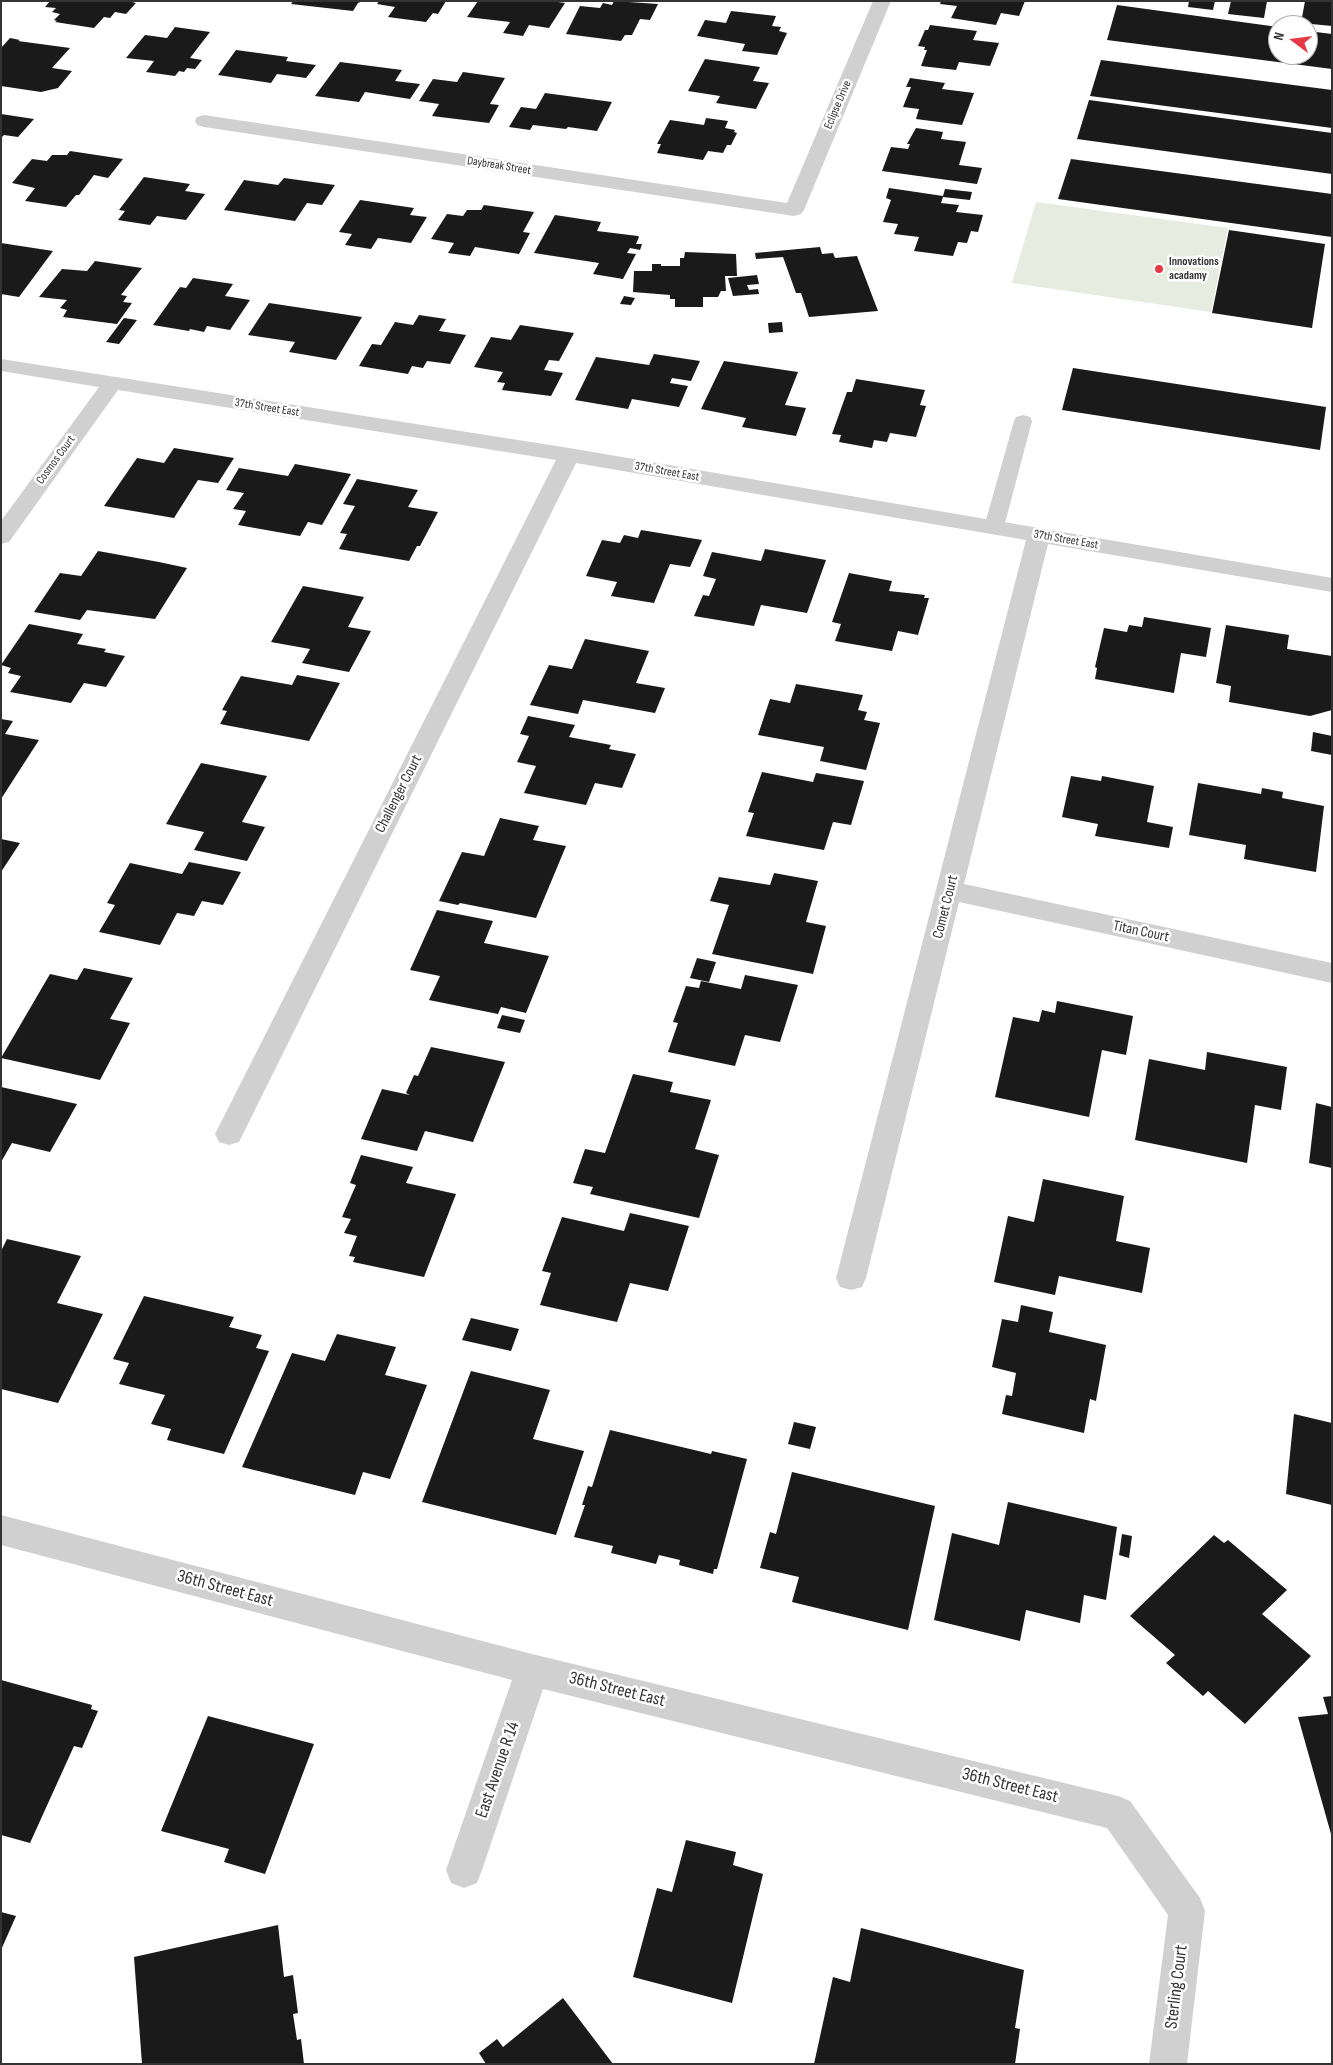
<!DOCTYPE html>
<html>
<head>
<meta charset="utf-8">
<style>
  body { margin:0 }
  #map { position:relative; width:1333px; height:2065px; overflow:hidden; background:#fff; font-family:"Sofia Sans Condensed",sans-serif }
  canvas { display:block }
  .frame { position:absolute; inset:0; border:2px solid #333; pointer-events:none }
  .north { position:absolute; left:1268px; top:15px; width:50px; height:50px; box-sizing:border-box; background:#fff; border:1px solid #adadad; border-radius:50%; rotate:285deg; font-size:14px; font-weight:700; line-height:20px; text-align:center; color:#333 }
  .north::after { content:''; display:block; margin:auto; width:18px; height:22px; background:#e63946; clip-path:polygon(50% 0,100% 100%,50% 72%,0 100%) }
</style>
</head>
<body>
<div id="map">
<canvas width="1333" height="2065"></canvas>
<div class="frame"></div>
<div class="north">N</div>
</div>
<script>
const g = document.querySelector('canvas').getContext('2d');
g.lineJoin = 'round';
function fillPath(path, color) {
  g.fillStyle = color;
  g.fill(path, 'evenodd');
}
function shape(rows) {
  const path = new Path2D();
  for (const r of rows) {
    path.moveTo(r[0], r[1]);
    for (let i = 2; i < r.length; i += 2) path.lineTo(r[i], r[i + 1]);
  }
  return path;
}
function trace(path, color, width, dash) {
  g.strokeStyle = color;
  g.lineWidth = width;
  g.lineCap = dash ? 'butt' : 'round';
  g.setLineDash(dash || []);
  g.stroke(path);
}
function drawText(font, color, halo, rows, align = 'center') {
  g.font = font + ' "Sofia Sans Condensed",sans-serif';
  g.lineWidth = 5;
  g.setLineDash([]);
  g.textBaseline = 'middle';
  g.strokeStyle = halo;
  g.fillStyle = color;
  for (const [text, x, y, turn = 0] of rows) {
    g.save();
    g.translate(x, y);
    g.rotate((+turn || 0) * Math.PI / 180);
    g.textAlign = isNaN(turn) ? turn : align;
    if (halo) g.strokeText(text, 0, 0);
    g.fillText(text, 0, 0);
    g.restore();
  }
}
const green = shape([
  [1036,202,1228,228,1211,312,1012,283]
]);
const building = shape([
  [50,1,128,1,136,3,126,14,115,12,110,18,104,17,94,28,55,22,57,21,54,20,60,14,52,12,56,8,45,7],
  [293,1,363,1,358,3,353,11,291,4],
  [379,1,446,1,438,14,433,13,426,22,388,17,395,7,377,4],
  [478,1,551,1,565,3,549,28,529,25,523,36,503,33,510,22,467,17],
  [614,1,658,4,650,20,640,19,632,35,625,35,621,41,566,34,580,6,600,8,603,3,612,5],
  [941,1,1025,1,1019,16,1001,13,996,25,951,18,957,6,940,4],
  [1189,1,1215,1,1213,10,1188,7],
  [1231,1,1267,1,1264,18,1228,14],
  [1305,1,1332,1,1332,26,1301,23],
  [1117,5,1278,27,1278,55,1308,55,1308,31,1332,34,1332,69,1107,40],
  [731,11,776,16,772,26,781,27,779,31,787,33,777,55,742,51,745,44,697,36,705,20,726,23],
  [930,25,977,31,973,40,999,43,990,66,959,62,956,70,921,66,927,50,924,50,925,47,918,46,925,30,928,30],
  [175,27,210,32,190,58,202,60,195,69,187,68,184,72,179,71,175,76,146,72,154,61,126,58,145,35,167,38],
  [10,38,20,40,18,41,70,48,52,68,72,71,58,88,41,92,1,86,1,48],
  [236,50,288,57,286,61,316,65,306,78,277,74,271,83,218,75],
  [705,59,760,67,753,81,769,83,756,109,716,103,720,96,688,91],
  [1101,60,1332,90,1332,128,1090,96],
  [340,62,402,70,395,81,420,84,410,99,365,92,359,102,315,96],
  [463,72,505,78,490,104,499,105,489,123,432,116,439,104,419,101,433,79,457,82],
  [910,78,945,83,942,89,974,93,962,125,916,119,919,109,903,107,911,87,906,87],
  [545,93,612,102,597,131,568,127,566,129,533,125,530,130,509,127,521,107,536,109],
  [1089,100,1332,133,1332,174,1077,139],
  [1,114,34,119,18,137,4,135,1,138],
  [706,118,728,121,725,128,735,130,734,132,737,133,731,145,727,145,723,153,708,151,703,160,657,153,661,144,657,144,670,120,704,125],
  [916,128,943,132,941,139,966,142,959,165,982,168,977,184,882,171,891,147,908,149,910,144,907,144],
  [70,151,123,159,108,178,94,175,79,195,76,195,66,207,25,201,35,188,12,183,32,159,47,161,52,155,67,155],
  [1071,159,1332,194,1332,237,1058,199],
  [144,177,190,184,185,191,205,194,186,220,157,216,150,225,118,220,125,211,119,210],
  [284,178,335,185,322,205,307,203,295,221,224,210,244,180,278,185],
  [889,188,943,196,945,189,972,192,970,200,943,197,941,203,959,205,956,212,983,215,978,232,971,231,967,243,958,242,953,256,914,251,919,237,894,234,898,224,883,222,891,200,886,198],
  [360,200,414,208,410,215,427,217,411,243,378,238,371,249,345,245,352,234,339,232],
  [484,205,534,212,523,232,530,233,519,254,475,247,470,256,448,253,454,243,431,239,447,214,463,216,467,210,481,210],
  [555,215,601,222,597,231,638,236,639,237,636,244,642,244,640,250,630,248,627,253,636,254,623,279,593,274,599,263,534,253],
  [1229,230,1325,244,1312,328,1212,313],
  [1,243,53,251,19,297,1,294],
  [820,247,822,254,833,253,835,258,857,256,878,311,809,317,801,293,796,293,783,257,756,259,755,253],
  [685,252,736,254,737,276,725,276,726,291,721,291,718,297,703,297,703,307,675,307,675,299,670,299,670,295,633,292,634,271,652,271,652,264,661,264,661,266,680,266,680,258,684,258],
  [95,261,142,268,121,295,127,296,123,302,132,303,117,324,63,317,67,310,60,308,67,300,39,297,62,269,87,271],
  [757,275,759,284,747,285,749,290,758,289,759,294,733,296,728,278],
  [193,278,233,284,225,296,250,300,230,330,207,326,204,332,190,329,189,331,153,325,180,287,186,288],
  [624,296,635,298,631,305,620,304],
  [269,303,362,317,336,360,289,352,295,342,248,335],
  [419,315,446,319,439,331,466,335,450,364,427,361,423,368,412,366,408,374,359,366,372,344,381,345,395,322,413,325],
  [124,318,137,320,119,344,106,342],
  [782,322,783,332,769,333,768,323],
  [520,325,574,333,559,361,549,360,544,370,563,373,551,396,502,390,505,383,497,382,503,372,474,367,491,337,511,340],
  [654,354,700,361,691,381,672,378,670,383,688,386,679,407,632,399,628,409,575,400,596,357,649,365],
  [724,361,798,372,785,405,806,408,796,436,742,427,746,418,701,409],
  [1073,368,1326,407,1320,450,1062,410],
  [856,379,925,390,920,405,926,406,916,437,890,433,887,442,874,440,872,448,839,442,841,435,832,434,847,392,852,392],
  [174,448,234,458,218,483,198,480,174,518,104,506,137,458,164,463],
  [295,464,351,474,322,525,308,522,300,536,238,525,246,511,233,509,244,493,226,490,239,468,288,476],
  [357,479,418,490,408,507,438,512,420,546,417,546,409,561,339,549,347,534,340,533,355,506,343,504],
  [641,530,702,540,690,567,670,564,654,603,611,596,617,582,586,576,602,540,620,543,624,535,638,538],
  [765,549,826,560,807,613,761,605,754,626,694,616,703,595,709,596,716,579,703,576,712,552,761,561],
  [98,551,159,562,187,568,155,619,87,610,80,620,34,612,60,573,81,576],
  [849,573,892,581,889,591,925,595,924,598,929,598,918,635,898,631,892,651,835,641,841,624,832,622],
  [303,586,364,597,348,627,371,631,349,672,302,663,310,649,271,642],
  [1144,617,1211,628,1206,657,1181,653,1174,693,1095,679,1097,668,1095,667,1104,628,1127,632,1129,625,1142,627],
  [29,624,83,634,77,644,106,649,104,652,125,656,106,687,84,683,71,703,10,692,21,676,8,673,11,668,1,665],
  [1226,625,1289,635,1287,649,1332,656,1332,710,1310,716,1229,702,1231,686,1216,683],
  [585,639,649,651,636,683,665,688,655,713,583,700,578,714,530,705,549,665,572,669],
  [297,675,340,683,309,741,220,724,227,711,222,710,241,676,292,685],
  [796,684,863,695,858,710,867,712,864,720,880,723,866,770,820,761,824,747,758,735,770,699,790,703],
  [528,716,575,725,569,737,611,745,609,749,636,754,622,788,595,783,586,805,524,793,536,766,517,762,529,736,520,734],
  [1,719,13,721,5,734,39,740,1,799],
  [1313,732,1332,736,1332,755,1311,751],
  [201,763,267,776,242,822,265,827,247,861,194,850,204,832,166,824],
  [762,772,813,782,816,773,864,781,851,825,833,822,824,850,746,836,754,813,748,812],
  [1071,776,1101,781,1102,776,1154,786,1147,822,1173,827,1169,848,1095,836,1098,824,1062,817],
  [1198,783,1261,794,1262,788,1283,792,1282,798,1324,806,1316,872,1244,859,1246,845,1189,835],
  [500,818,539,826,533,840,566,846,536,918,460,903,458,905,439,901,462,852,484,856],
  [1,839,20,843,1,872],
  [189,862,241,872,223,905,202,901,194,916,177,913,160,945,99,932,115,905,107,903,130,863,182,874],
  [774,873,818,881,806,922,826,926,813,974,712,954,729,905,710,901,719,877,770,885],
  [437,910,493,921,484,943,549,956,526,1013,501,1007,498,1014,429,1000,440,976,410,970],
  [697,958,716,962,709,982,690,978],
  [84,968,133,978,110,1019,130,1023,100,1080,1,1058,50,974,77,980],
  [745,975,798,985,780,1042,745,1035,735,1066,668,1052,678,1023,673,1022,686,986,699,988,701,981,741,989],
  [1057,1001,1133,1016,1126,1055,1102,1050,1089,1117,995,1097,1013,1017,1039,1022,1042,1010,1055,1013],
  [502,1015,525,1020,520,1033,497,1028],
  [431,1047,505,1062,473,1142,425,1131,417,1151,361,1139,382,1089,410,1095,406,1093,414,1075,418,1076],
  [1207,1052,1287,1067,1281,1110,1255,1105,1247,1163,1135,1140,1149,1059,1205,1070],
  [633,1074,673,1082,670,1092,711,1100,695,1149,719,1155,699,1218,590,1194,593,1187,573,1183,585,1149,605,1153],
  [1,1087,77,1104,50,1152,12,1143,1,1162],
  [1316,1103,1332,1107,1332,1168,1309,1163],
  [361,1155,413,1167,406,1183,456,1194,424,1277,353,1262,355,1257,349,1256,357,1236,344,1233,351,1219,342,1217,356,1185,350,1183],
  [1043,1179,1124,1196,1116,1241,1150,1248,1142,1293,1059,1276,1055,1295,994,1282,1008,1216,1034,1222],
  [630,1213,689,1226,668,1291,630,1283,617,1322,540,1305,551,1273,542,1271,562,1217,624,1231],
  [7,1239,81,1256,57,1303,103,1314,58,1403,1,1389,1,1251],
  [144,1296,234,1317,229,1327,262,1335,256,1348,269,1351,224,1454,167,1440,171,1429,151,1424,165,1395,119,1384,129,1363,113,1359],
  [1021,1305,1053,1312,1049,1332,1106,1345,1096,1401,1090,1399,1084,1433,1002,1414,1006,1395,1012,1396,1016,1373,992,1367,1002,1319,1018,1322],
  [471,1318,519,1329,511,1351,462,1340],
  [337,1334,396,1347,385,1375,427,1385,390,1479,363,1472,355,1495,242,1467,292,1353,325,1361],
  [471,1371,550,1390,533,1439,584,1451,556,1535,422,1502],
  [1294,1414,1332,1423,1332,1505,1286,1494],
  [794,1422,816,1427,810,1449,788,1444],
  [610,1430,711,1454,712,1451,747,1459,717,1569,714,1569,713,1574,679,1565,680,1560,659,1555,656,1564,611,1553,613,1546,574,1537,585,1505,582,1505,588,1486,592,1487],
  [792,1472,935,1506,908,1630,792,1602,799,1577,760,1568,770,1532,776,1534],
  [1008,1502,1117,1527,1106,1600,1084,1595,1080,1623,1026,1610,1020,1641,934,1620,952,1533,999,1545],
  [1122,1534,1132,1536,1129,1558,1119,1555],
  [1214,1535,1224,1543,1228,1540,1287,1590,1262,1614,1311,1656,1245,1724,1208,1691,1203,1696,1166,1663,1175,1655,1130,1616],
  [1,1680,92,1705,91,1709,98,1711,82,1748,74,1746,30,1843,1,1835],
  [1332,1696,1332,1834,1331,1834,1298,1717,1328,1714,1323,1697],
  [208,1716,314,1744,265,1874,224,1862,229,1849,161,1831],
  [686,1840,736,1852,733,1865,763,1874,732,2003,633,1977,657,1888,672,1892],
  [1,1912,16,1916,1,1950],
  [278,1925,284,1977,293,1975,298,2013,293,2014,297,2040,301,2039,304,2064,142,2064,134,1957],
  [861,1928,1024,1970,1015,2028,1020,2029,1015,2064,814,2064,833,1977,850,1982],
  [563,1998,613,2064,486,2064,479,2053,497,2039,503,2047]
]);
const service = shape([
  [1023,415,1030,417,1032,421,1004,527,1001,531,994,533,987,531,984,527,1014,421,1016,417,1023,415]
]);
const minor = shape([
  [873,1,891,1,804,210,801,214,794,216,204,127,197,125,195,121,197,117,204,115,787,203,873,1],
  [1,359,569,448,1332,578,1332,592,1048,544,964,884,1332,963,1332,983,959,902,866,1278,862,1287,851,1290,840,1287,836,1278,1026,540,576,463,239,1142,229,1145,219,1142,215,1134,556,460,118,390,9,542,1,544,1,521,99,387,1,371,1,359],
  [1,1515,532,1654,1118,1796,1130,1801,1200,1898,1205,1911,1187,2064,1149,2064,1168,1915,1107,1828,543,1689,482,1870,477,1883,464,1888,451,1883,446,1870,512,1680,1,1545,1,1515]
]);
const markers = [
  [1159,269,5,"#e63946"]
];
const farStreetnames = [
  ["Eclipse Drive",838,105,-67],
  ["Daybreak Street",499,166,9],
  ["37th Street East",267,408,9],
  ["Cosmos Court",56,460,-54],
  ["37th Street East",667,472,10],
  ["37th Street East",1066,540,10]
];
const farPoinames = [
  ["Innovations",1169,262],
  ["acadamy",1169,276]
];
const streetNames = [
  ["Challenger Court",399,794,-63],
  ["Comet Court",946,907,-76],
  ["Titan Court",1141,932,12]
];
const nearStreetnames = [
  ["36th Street East",225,1589,15],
  ["36th Street East",617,1690,14],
  ["East Avenue R 14",498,1770,-71],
  ["36th Street East",1010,1786,14],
  ["Sterling Court",1177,1987,-83]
];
fillPath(green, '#e6ecdf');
fillPath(building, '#1a1a1a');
fillPath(service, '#d0d0d0');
fillPath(minor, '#d0d0d0');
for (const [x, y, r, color] of markers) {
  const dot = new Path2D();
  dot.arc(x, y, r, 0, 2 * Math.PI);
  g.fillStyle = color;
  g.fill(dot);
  trace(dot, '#fff', 2);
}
drawText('12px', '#333', '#fff', farStreetnames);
drawText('bold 12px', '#333', '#fff', farPoinames, 'left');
drawText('15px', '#333', '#fff', streetNames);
drawText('18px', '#333', '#fff', nearStreetnames);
</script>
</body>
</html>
